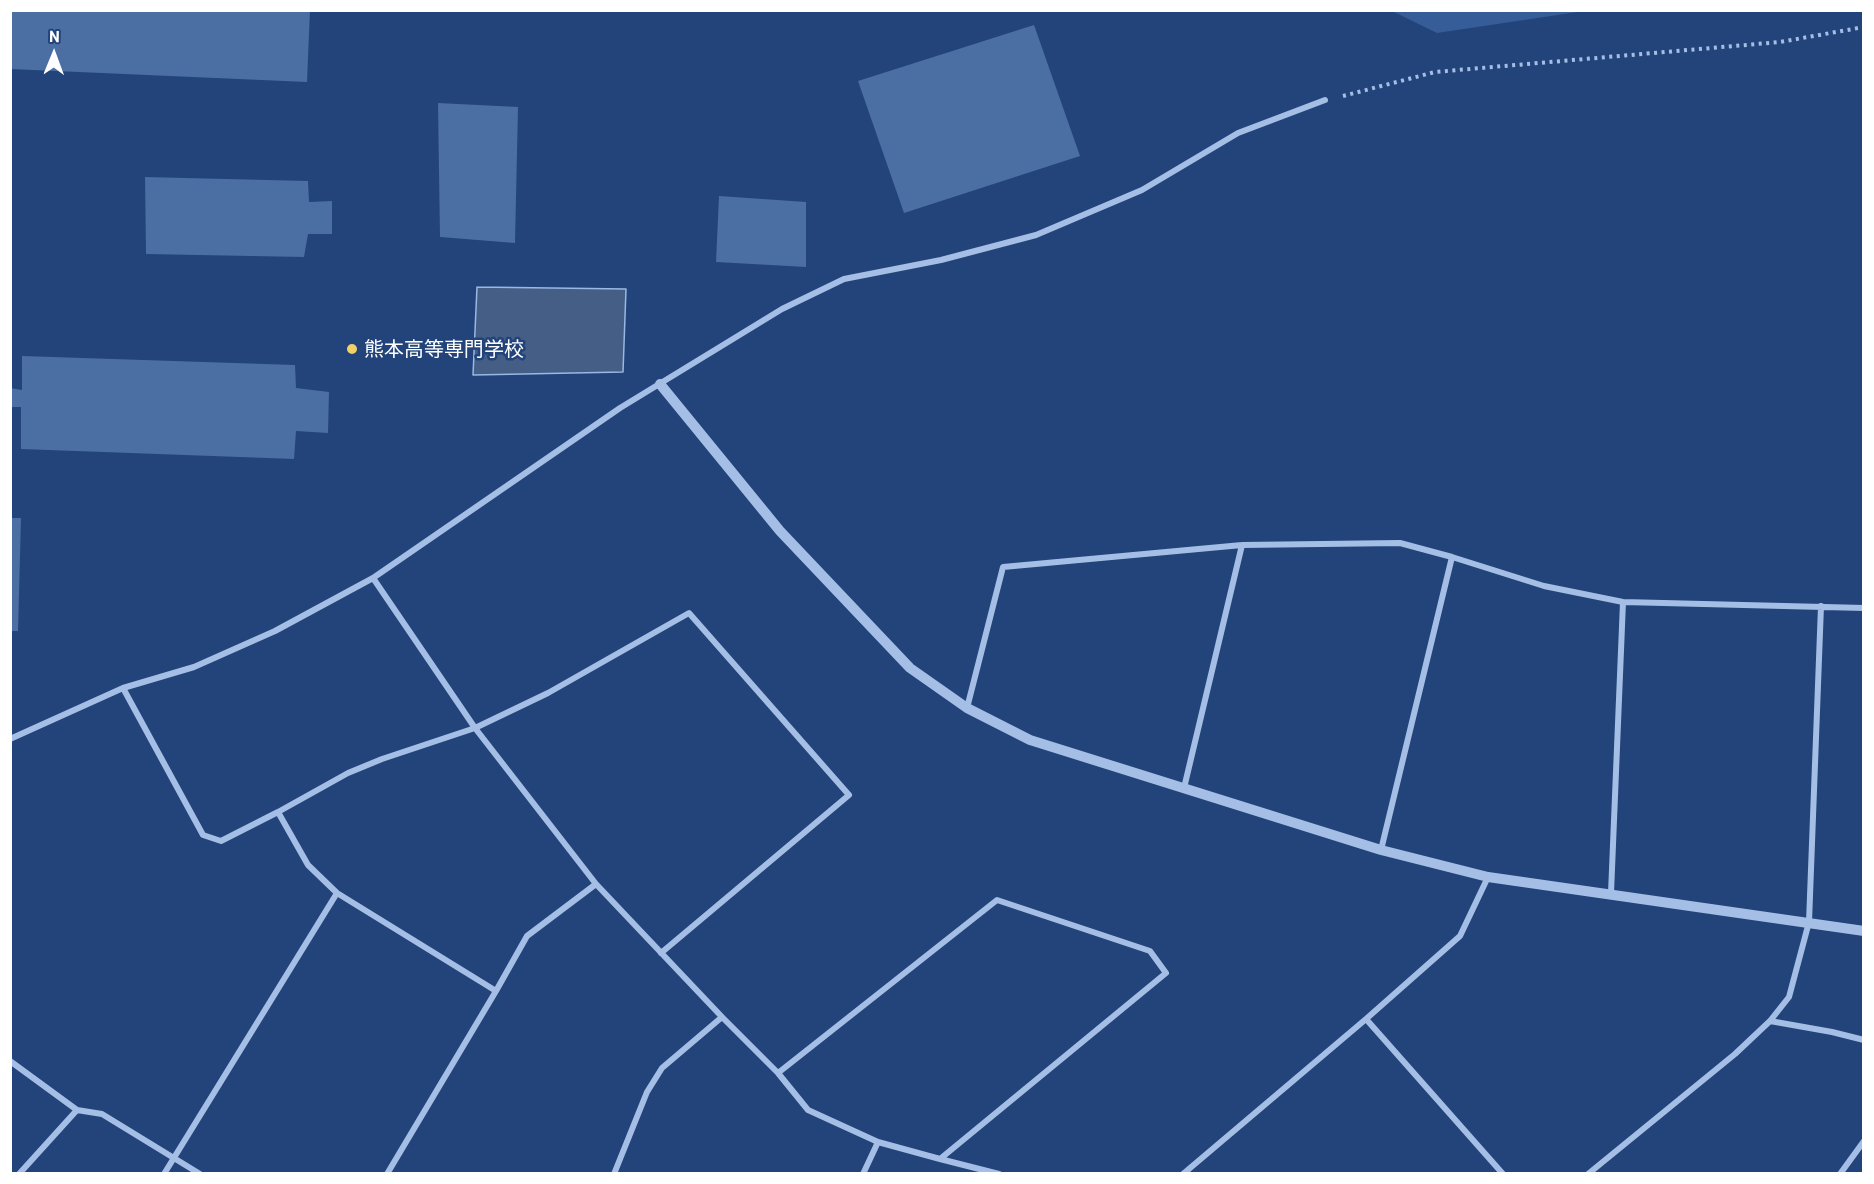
<!DOCTYPE html>
<html>
<head>
<meta charset="utf-8">
<style>
  body { margin:0 }
  #map { position:relative; width:1874px; height:1184px; overflow:hidden; background:#22447a; font-family:Barlow,sans-serif }
  canvas { display:block }
  .frame { position:absolute; inset:0; border:12px solid #fff; pointer-events:none }
  .north { position:absolute; left:24px; top:24px; width:60px; height:60px; -webkit-text-stroke:4px #22447a; paint-order:stroke; rotate:1deg; font-size:16px; font-weight:700; line-height:24px; text-align:center; color:#fff }
  .north::after { content:''; display:block; margin:auto; width:21px; height:27px; background:#fff; clip-path:polygon(50% 0,100% 100%,50% 72%,0 100%) }
</style>
</head>
<body>
<div id="map">
<canvas width="1874" height="1184"></canvas>
<div class="frame"></div>
<div class="north">N</div>
</div>
<script>
const g = document.querySelector('canvas').getContext('2d');
g.lineJoin = 'round';
function fillPath(path, color) {
  g.fillStyle = color;
  g.fill(path, 'evenodd');
}
function shape(rows) {
  const path = new Path2D();
  for (const r of rows) {
    path.moveTo(r[0], r[1]);
    for (let i = 2; i < r.length; i += 2) path.lineTo(r[i], r[i + 1]);
  }
  return path;
}
function trace(path, color, width, dash) {
  g.strokeStyle = color;
  g.lineWidth = width;
  g.lineCap = dash ? 'butt' : 'round';
  g.setLineDash(dash || []);
  g.stroke(path);
}
function drawText(font, color, halo, rows, align = 'center') {
  g.font = font + ' Barlow,"Noto Sans JP",sans-serif';
  g.lineWidth = 5;
  g.setLineDash([]);
  g.textBaseline = 'middle';
  g.strokeStyle = halo;
  g.fillStyle = color;
  for (const [text, x, y, turn = 0] of rows) {
    g.save();
    g.translate(x, y);
    g.rotate((+turn || 0) * Math.PI / 180);
    g.textAlign = isNaN(turn) ? turn : align;
    if (halo) g.strokeText(text, 0, 0);
    g.fillText(text, 0, 0);
    g.restore();
  }
}
const green = shape([
  [1392,11,1392,10,1584,11,1437,33]
]);
const water = shape([
  [477,287,626,289,623,372,473,375,477,287]
]);
const building = shape([
  [10,10,310,10,307,82,10,69],
  [1034,25,1080,156,904,213,858,81],
  [438,103,518,107,515,243,440,237],
  [145,177,308,181,309,202,332,201,332,234,308,234,304,257,146,254],
  [719,196,806,202,806,267,716,262],
  [22,356,295,365,296,388,329,392,328,433,296,431,294,459,21,449,21,407,10,407,10,388,22,390],
  [10,518,21,518,18,631,10,631]
]);
const path = shape([
  [1343,96,1435,72,1780,42,1864,27]
]);
const minor = shape([
  [123,688,203,835,221,841,278,812,308,865,337,893,496,991,387,1174],
  [967,708,1003,567,1242,545,1400,543,1452,557,1544,586,1623,602,1864,608],
  [10,739,123,688,194,667,275,631,373,578,620,408,782,309,844,279,941,260,1036,235,1142,190,1238,133,1325,100],
  [1184,788,1242,545],
  [278,812,348,773,382,759,475,728,373,578],
  [1381,850,1452,557],
  [596,884,722,1017,662,1068,647,1092,614,1174],
  [1611,893,1623,602],
  [496,991,527,936,596,884,475,728,548,693,689,613,849,795,661,953],
  [722,1017,778,1073,808,1110,878,1142,863,1174],
  [1366,1019,1503,1174],
  [1770,1021,1832,1032,1864,1040],
  [10,1061,77,1110],
  [778,1073,997,900,1150,951,1166,973,940,1159,878,1142],
  [940,1159,999,1174],
  [19,1174,77,1110,102,1114,200,1174],
  [164,1174,337,893],
  [1183,1174,1366,1019,1460,936,1488,877],
  [1588,1174,1735,1054,1770,1021,1789,997,1809,922,1821,606],
  [1840,1174,1864,1141]
]);
const tertiary = shape([
  [660,384,780,531,910,668,967,708,1030,740,1381,850,1488,877,1864,931]
]);
const markers = [
  [352,349,6,"#f0d068"]
];
const poiNames = [
  ["熊本高等専門学校",364,349]
];
fillPath(green, '#365d98');
fillPath(water, '#455e86');
trace(water, '#99b8e6', 1.5);
fillPath(building, '#4b6ea3');
trace(path, '#a5bee5', 4, [3, 4.5]);
trace(minor, '#a5bee5', 6);
trace(tertiary, '#a5bee5', 10);
for (const [x, y, r, color] of markers) {
  const dot = new Path2D();
  dot.arc(x, y, r, 0, 2 * Math.PI);
  g.fillStyle = color;
  g.fill(dot);
  trace(dot, '#22447a', 2);
}
drawText('20px', '#fff', '#22447a', poiNames, 'left');
</script>
</body>
</html>
